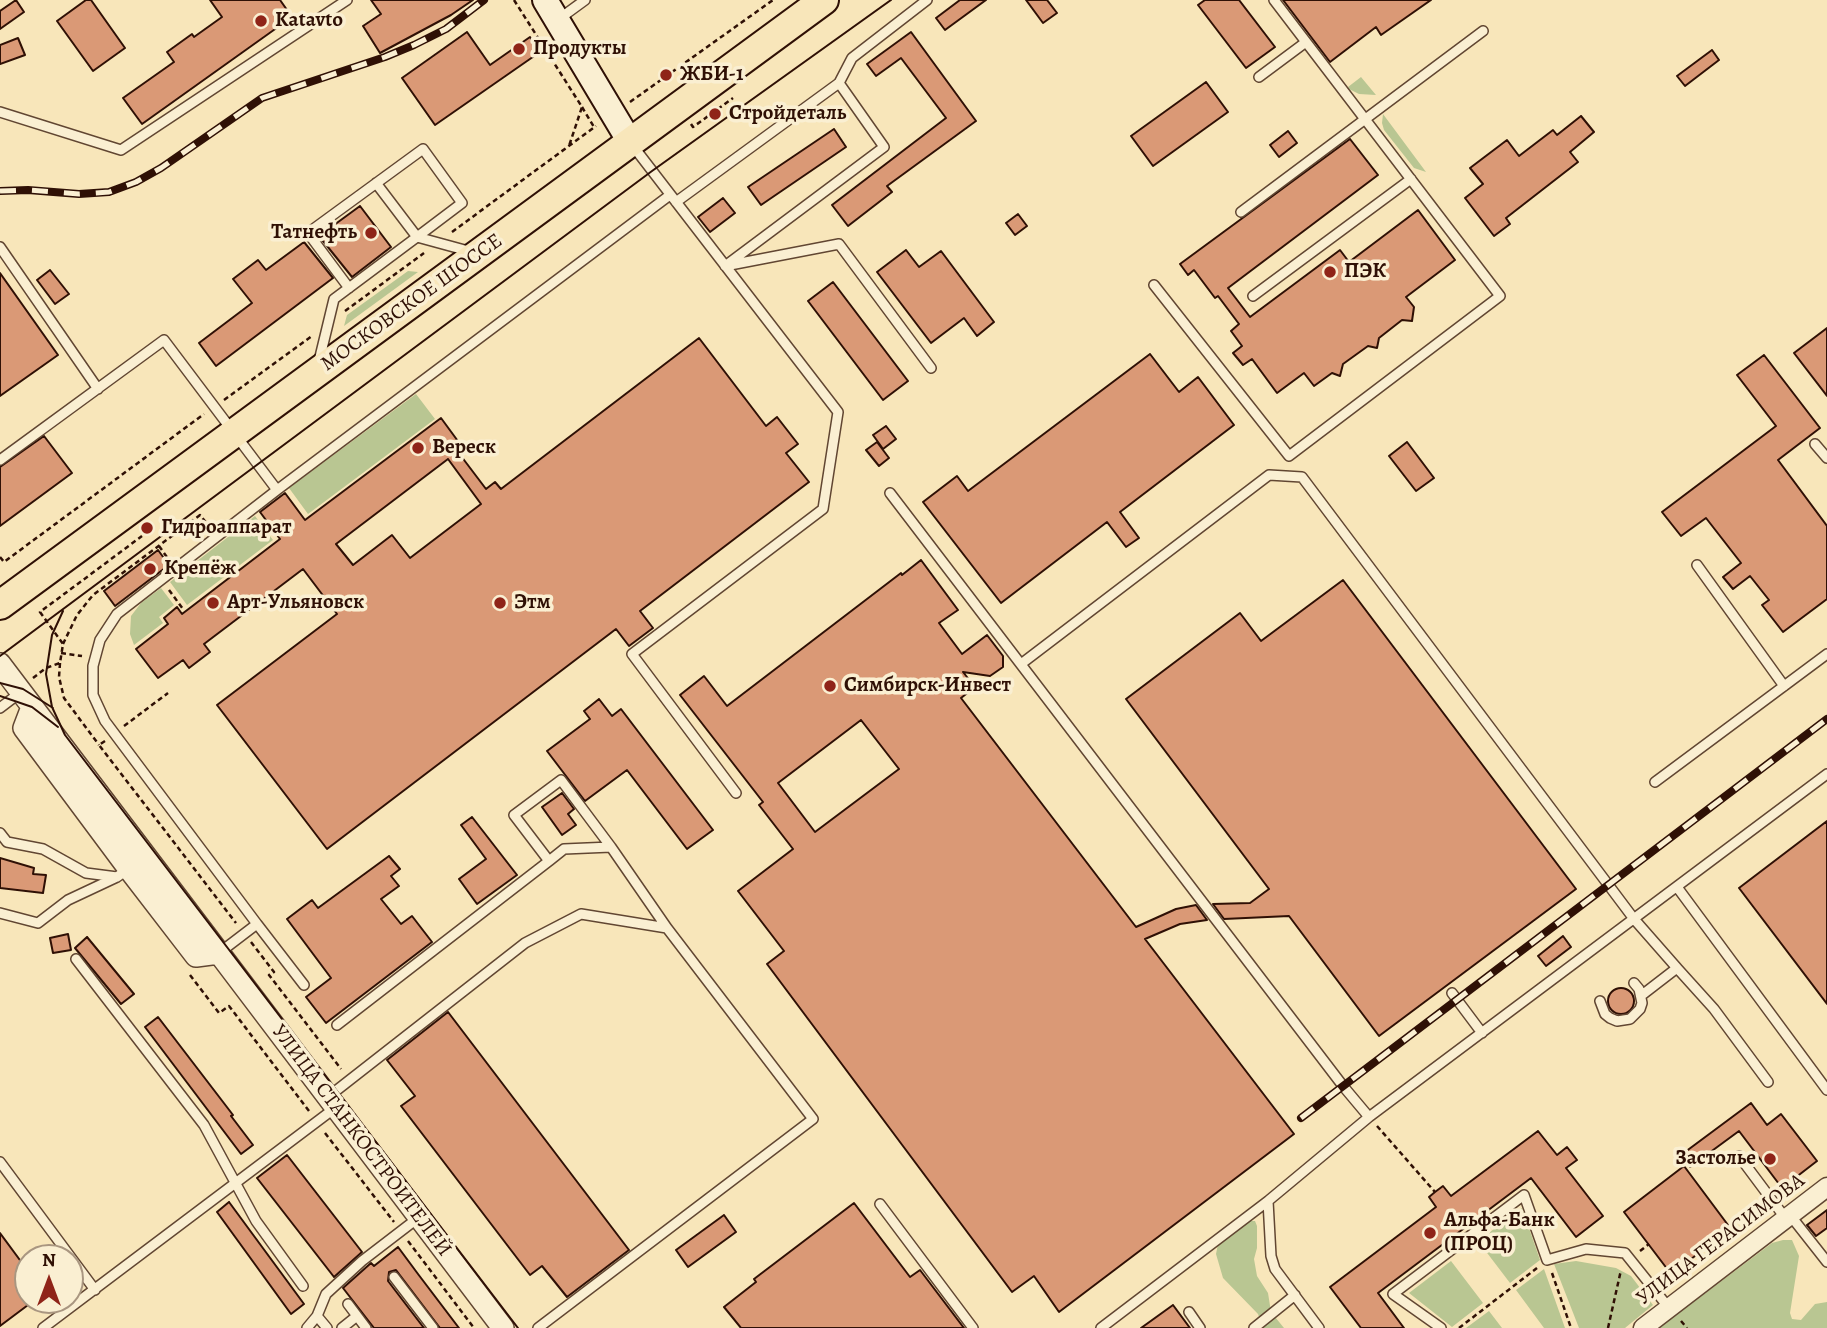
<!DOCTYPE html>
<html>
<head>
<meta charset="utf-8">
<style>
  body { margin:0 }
  #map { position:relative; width:1827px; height:1328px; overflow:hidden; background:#f8e6ba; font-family:Alegreya,serif }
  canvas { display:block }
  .north { position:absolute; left:14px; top:1244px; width:70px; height:70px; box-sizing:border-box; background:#faefd2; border:2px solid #a99680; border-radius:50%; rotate:0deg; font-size:19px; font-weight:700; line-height:28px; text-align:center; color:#2f1005 }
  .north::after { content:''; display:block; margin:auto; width:24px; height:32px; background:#8f2418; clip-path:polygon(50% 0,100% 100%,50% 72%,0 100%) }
</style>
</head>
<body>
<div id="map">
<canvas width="1827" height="1328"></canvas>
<div class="north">N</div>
</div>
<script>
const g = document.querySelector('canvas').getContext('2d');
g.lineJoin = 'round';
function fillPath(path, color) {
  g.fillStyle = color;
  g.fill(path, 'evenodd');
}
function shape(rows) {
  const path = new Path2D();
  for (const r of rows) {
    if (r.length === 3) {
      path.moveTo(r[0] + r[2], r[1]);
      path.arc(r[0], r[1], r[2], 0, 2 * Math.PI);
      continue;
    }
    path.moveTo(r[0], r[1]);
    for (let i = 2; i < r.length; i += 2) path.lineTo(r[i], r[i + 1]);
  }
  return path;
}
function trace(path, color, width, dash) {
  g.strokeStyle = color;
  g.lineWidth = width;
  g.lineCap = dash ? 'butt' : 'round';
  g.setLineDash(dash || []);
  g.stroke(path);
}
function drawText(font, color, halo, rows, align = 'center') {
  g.font = font + ' Alegreya,serif';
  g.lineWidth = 7;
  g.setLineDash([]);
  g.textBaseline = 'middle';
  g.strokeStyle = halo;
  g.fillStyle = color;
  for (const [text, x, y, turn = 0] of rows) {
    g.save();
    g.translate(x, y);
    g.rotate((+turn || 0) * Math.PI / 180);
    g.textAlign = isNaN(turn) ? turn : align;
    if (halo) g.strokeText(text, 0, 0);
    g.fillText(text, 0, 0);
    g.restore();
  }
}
const green = shape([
  [1361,77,1376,95,1359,94,1349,89,1348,87],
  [1383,114,1426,172,1414,168,1384,130,1382,123],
  [408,271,418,272,344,326,347,315],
  [416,394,435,419,308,514,289,488],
  [255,516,273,540,187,605,170,582],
  [161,588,174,605,159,617,163,623,134,645,130,634,131,616,141,603],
  [1522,1208,1540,1260,1510,1283,1478,1241],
  [1249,1221,1255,1221,1257,1226,1257,1248,1254,1259,1257,1276,1268,1293,1271,1312,1284,1328,1263,1328,1258,1314,1223,1278,1216,1254,1218,1244],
  [1783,1240,1792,1240,1799,1256,1790,1313,1792,1319,1801,1320,1815,1304,1827,1302,1827,1328,1659,1328,1772,1243],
  [1451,1261,1483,1303,1452,1327,1409,1293],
  [1576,1261,1616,1268,1631,1276,1653,1305,1625,1328,1579,1328,1554,1264],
  [1544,1269,1565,1328,1544,1328,1516,1290],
  [1489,1311,1502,1328,1466,1328]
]);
const building = shape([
  [16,0,24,12,0,29,0,11,16,0],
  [86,0,91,0,125,48,93,71,57,21,86,0],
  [210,0,280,0,292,17,142,124,123,98,174,62,167,52,192,34,194,37,222,17,210,0],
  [371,0,473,0,451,15,380,53,363,26,381,14,371,0],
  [960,0,986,0,945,30,936,18,960,0],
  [1026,0,1047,0,1057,13,1043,23,1026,0],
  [1205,0,1239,0,1275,47,1246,68,1198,5,1205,0],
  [1283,0,1431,0,1381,35,1376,27,1330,62,1283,0],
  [467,32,490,65,530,37,540,52,435,125,402,78,467,32],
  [911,32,976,121,887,186,892,192,848,226,832,205,946,118,901,58,876,76,867,64,911,32],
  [18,38,25,55,0,64,0,45,18,38],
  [1712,50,1719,60,1685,86,1677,76,1712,50],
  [1206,82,1228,112,1153,166,1131,136,1206,82],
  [1581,116,1594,132,1570,152,1578,162,1506,218,1510,224,1494,236,1465,198,1483,184,1470,168,1507,140,1519,156,1553,130,1557,135,1581,116],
  [834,129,846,147,761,205,748,187,834,129],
  [1288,131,1297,143,1279,157,1270,145,1288,131],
  [1350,139,1378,175,1228,288,1250,317,1340,250,1349,262,1418,210,1455,260,1406,297,1414,307,1412,321,1402,320,1379,338,1377,348,1368,346,1343,364,1340,376,1332,373,1314,386,1304,373,1277,393,1252,359,1243,365,1233,353,1242,346,1231,331,1239,324,1218,296,1215,298,1194,270,1188,275,1180,264,1350,139],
  [723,198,735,213,710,232,698,217,723,198],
  [360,206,391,247,352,277,319,236,360,206],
  [1018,214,1027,226,1015,235,1006,223,1018,214],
  [304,242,333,278,216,366,199,343,252,303,233,279,258,260,266,270,304,242],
  [906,250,919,267,941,251,994,322,977,336,964,318,931,343,877,272,906,250],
  [50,270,69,294,55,304,37,280,50,270],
  [0,273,58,355,0,396,0,273],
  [833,282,908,381,883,400,808,301,833,282],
  [1827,328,1827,396,1794,353,1827,328],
  [699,338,766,426,777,417,798,444,786,453,809,482,640,611,653,628,629,646,616,629,327,849,217,705,337,614,303,569,204,644,210,652,189,668,183,660,158,678,136,649,168,624,164,618,177,607,182,614,280,539,260,512,285,493,305,520,441,418,463,448,458,452,486,489,495,482,501,489,699,338],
  [448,459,481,504,410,558,392,535,353,565,336,544,448,459],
  [1150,354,1179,392,1198,377,1234,425,1120,512,1139,538,1126,547,1107,522,1001,603,923,502,957,476,968,491,1150,354],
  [1764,355,1820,428,1778,460,1827,526,1827,599,1783,632,1762,605,1769,600,1750,576,1733,589,1723,577,1741,563,1706,518,1681,536,1662,512,1776,426,1737,375,1764,355],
  [886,426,896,439,883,449,873,435,886,426],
  [44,436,72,473,0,526,0,467,44,436],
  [877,442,889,458,879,466,866,450,877,442],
  [1407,442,1434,478,1416,491,1389,456,1407,442],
  [158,550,169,565,115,606,104,591,158,550],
  [921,560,958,610,939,623,962,654,987,635,1003,656,1003,667,990,676,963,672,975,687,961,698,1136,927,1176,909,1196,905,1207,920,1180,924,1145,939,1294,1134,1059,1312,1034,1276,1012,1292,767,964,784,951,738,891,793,849,759,805,763,802,680,695,704,676,727,706,901,573,902,575,921,560],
  [861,720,899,769,815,832,778,783,861,720],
  [1343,580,1576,889,1379,1036,1289,916,1224,919,1213,904,1250,903,1269,889,1126,699,1240,613,1261,641,1343,580],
  [599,699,612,716,621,709,713,830,687,849,627,770,585,801,547,751,590,719,584,711,599,699],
  [562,793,574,809,568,814,576,825,562,835,542,807,562,793],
  [472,817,517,875,477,904,459,879,486,859,461,825,472,817],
  [1827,821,1827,1004,1739,888,1827,821],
  [389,856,400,869,391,876,399,886,381,899,401,924,412,916,432,942,326,1023,306,997,331,978,287,919,312,900,318,908,389,856],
  [0,858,34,868,33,874,46,875,43,893,0,888,0,858],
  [68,934,71,950,53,953,50,938,68,934],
  [1563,936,1571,947,1546,966,1538,956,1563,936],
  [87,937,134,994,121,1004,75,948,87,937],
  [1621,1001,13],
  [448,1012,629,1250,567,1297,542,1266,530,1275,401,1106,415,1096,387,1060,448,1012],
  [158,1017,233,1115,231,1116,253,1145,241,1154,145,1027,158,1017],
  [1751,1103,1767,1125,1781,1114,1817,1161,1782,1188,1739,1131,1690,1167,1681,1155,1751,1103],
  [1538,1131,1557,1155,1567,1147,1577,1160,1566,1168,1603,1216,1576,1237,1531,1178,1378,1293,1404,1328,1361,1328,1330,1287,1436,1207,1429,1197,1435,1192,1443,1186,1451,1196,1538,1131],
  [287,1155,362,1252,334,1277,257,1178,287,1155],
  [1684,1166,1731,1229,1671,1274,1624,1212,1684,1166],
  [229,1202,304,1304,291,1314,217,1212,229,1202],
  [854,1203,910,1277,920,1270,964,1328,741,1328,724,1307,756,1282,754,1279,854,1203],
  [1827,1210,1827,1228,1816,1236,1807,1225,1827,1210],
  [724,1215,736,1232,688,1267,676,1250,724,1215],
  [0,1233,28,1271,28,1305,0,1326,0,1233],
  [398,1247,418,1274,459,1328,440,1328,396,1270,389,1272,388,1281,424,1328,374,1328,343,1288,371,1263,374,1266,398,1247],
  [1173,1305,1190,1328,1141,1328,1173,1305]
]);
const path = shape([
  [514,0,582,107,569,146],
  [630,102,773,0],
  [582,107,594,127],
  [691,124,693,127,733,98],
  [452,232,596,126],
  [345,311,424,253],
  [224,400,312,336],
  [159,546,169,560],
  [0,557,4,562,204,414],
  [169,590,183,609],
  [63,644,77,615,93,595,200,515,208,525],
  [61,653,82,656],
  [60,663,59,677,64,698,99,745],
  [33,678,46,668,60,663,63,644,40,612,142,536],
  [124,726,168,693],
  [105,741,99,745,236,923],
  [251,942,274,972,269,975,341,1069],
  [190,975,219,1013,229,1006,309,1111],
  [1377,1126,1435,1192],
  [325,1133,394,1222],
  [408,1241,474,1328],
  [1640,1251,1649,1244],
  [1552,1273,1571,1328],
  [1681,1321,1687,1328],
  [1459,1328,1537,1268],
  [1608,1328,1621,1270]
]);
const service = shape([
  [559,19,585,0],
  [1259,77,1306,42],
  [0,112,121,150,347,0],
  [633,146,838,412,823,509,632,654,736,793],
  [676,202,839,83,852,58,927,0],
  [1241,212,1483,31],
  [0,247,98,389],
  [730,265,839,244,931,368],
  [725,266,884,147,839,83],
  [1154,285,1289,456,1500,296,1274,0],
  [349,288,308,233,423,149,462,203,417,237,376,183],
  [1253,296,1411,179],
  [319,361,334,299,417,237,472,252],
  [1815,444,1827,458],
  [0,460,164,340,277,490,117,614,100,640,93,666,93,695,105,721,257,924,219,953],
  [277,490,670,195],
  [890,493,1343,1086,1369,1117],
  [1697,565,1784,686],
  [1021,664,1269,475,1302,477,1634,919,1677,968,1642,995],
  [0,708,21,692],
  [1655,782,1827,654],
  [0,833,7,842,43,849,86,873,117,877,128,869],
  [611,847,564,849,549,861,514,815,561,780,611,847,667,928],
  [1677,887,1827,1090],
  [0,913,38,923,68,900,117,877],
  [257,924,304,985],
  [76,959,204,1125,256,1221,303,1286],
  [1677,968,1714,1009,1768,1082],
  [1452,993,1482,1033],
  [1600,1001,1605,1014,1610,1018,1617,1021,1630,1019,1640,1009,1642,1003,1639,989,1634,983],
  [337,1025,549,861],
  [328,1097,525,943,581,914,667,928,813,1119,538,1328],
  [1739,1156,1786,1219],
  [0,1162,95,1290],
  [1268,1201,1271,1256,1275,1269,1319,1328],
  [880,1204,973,1328],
  [1790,1215,1827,1262],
  [394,1277,433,1328],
  [348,1304,366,1328],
  [1189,1312,1200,1328],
  [317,1316,327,1328],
  [43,1328,335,1108],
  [307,1328,317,1316,326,1294,362,1261,418,1218],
  [342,1328,357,1316],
  [1101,1328,1268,1201,1369,1117,1827,774],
  [1254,1328,1295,1295],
  [1441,1328,1393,1294,1524,1195,1547,1260,1586,1249,1625,1253,1669,1308]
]);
const minor = shape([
  [1643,1328,1827,1187]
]);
const tertiary = shape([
  [0,664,503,1328],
  [32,707,24,728,129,869,196,956,219,953]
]);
const secondary = shape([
  [545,0,630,142]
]);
const primary = shape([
  [0,605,824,0]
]);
const tram = shape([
  [63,611,52,635,46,674,52,707,65,735,518,1328],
  [0,656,652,171,891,0],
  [0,683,23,689,53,708],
  [0,696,32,707,58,727]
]);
const rail = shape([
  [0,191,28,190,79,194,109,192,136,182,161,168,262,98,385,57,414,45,446,29,484,0],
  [1301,1118,1827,719]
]);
const markers = [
  [261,21,7,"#8f2418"],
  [519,49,7,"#8f2418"],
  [666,75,7,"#8f2418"],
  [715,114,7,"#8f2418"],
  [371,233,7,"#8f2418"],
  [1330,272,7,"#8f2418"],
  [418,448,7,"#8f2418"],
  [147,528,7,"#8f2418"],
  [150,569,7,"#8f2418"],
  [213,603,7,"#8f2418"],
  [500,603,7,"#8f2418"],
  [830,686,7,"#8f2418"],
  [1770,1159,7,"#8f2418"],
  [1430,1233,7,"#8f2418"]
];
const poiNames = [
  ["Katavto",275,21],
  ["Продукты",533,49],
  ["ЖБИ-1",680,75],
  ["Стройдеталь",729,114],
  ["Татнефть",357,233,"right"],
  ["ПЭК",1344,272],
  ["Вереск",432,448],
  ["Гидроаппарат",161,528],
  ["Крепёж",164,569],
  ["Арт-Ульяновск",227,603],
  ["Этм",514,603],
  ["Симбирск-Инвест",844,686],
  ["Застолье",1756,1159,"right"],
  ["Альфа-Банк",1444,1221],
  ["(ПРОЦ)",1444,1245]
];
const streetNames = [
  ["МОСКОВСКОЕ ШОССЕ",412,303,-36],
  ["УЛИЦА СТАНКОСТРОИТЕЛЕЙ",361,1141,53],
  ["УЛИЦА ГЕРАСИМОВА",1721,1240,-37]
];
fillPath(green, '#b9c692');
fillPath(building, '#da9976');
trace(building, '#2f1005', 2);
trace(service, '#614632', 12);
trace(minor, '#614632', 21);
trace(tertiary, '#614632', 24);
trace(secondary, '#2f1005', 28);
trace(primary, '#2f1005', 32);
trace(path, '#2f1005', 2.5, [5, 3.5]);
trace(service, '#faefd2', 9);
trace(minor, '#faefd2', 18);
trace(tertiary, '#faefd2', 21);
trace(secondary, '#faefd2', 24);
trace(primary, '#f8e6ba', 28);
trace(tram, '#2f1005', 2);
trace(rail, '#2f1005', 8);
trace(rail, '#faefd2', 5, [16]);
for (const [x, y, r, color] of markers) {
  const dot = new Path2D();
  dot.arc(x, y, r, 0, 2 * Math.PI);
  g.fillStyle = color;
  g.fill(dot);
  trace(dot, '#faefd2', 2.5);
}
drawText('bold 21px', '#2f1005', '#faefd2', poiNames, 'left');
drawText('21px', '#2f1005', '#faefd2', streetNames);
</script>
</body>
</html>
